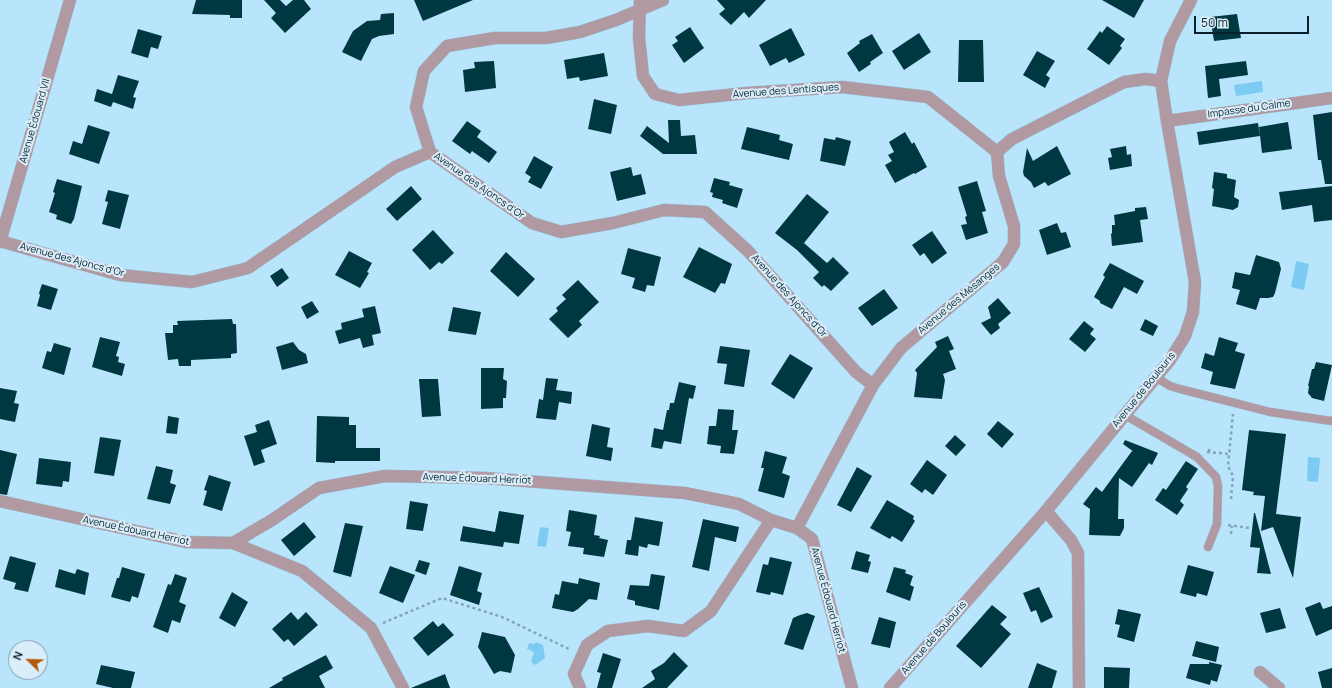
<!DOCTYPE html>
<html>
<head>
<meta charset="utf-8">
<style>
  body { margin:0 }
  #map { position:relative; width:1332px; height:688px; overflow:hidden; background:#b9e5fc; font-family:Manrope,sans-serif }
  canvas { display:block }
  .north { position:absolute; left:8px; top:640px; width:40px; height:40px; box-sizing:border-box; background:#d9eefa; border:1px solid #869ca7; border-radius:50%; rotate:293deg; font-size:11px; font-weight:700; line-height:16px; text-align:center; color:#0a212b }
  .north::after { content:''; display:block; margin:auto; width:14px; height:18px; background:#b65905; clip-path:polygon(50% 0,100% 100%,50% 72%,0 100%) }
  .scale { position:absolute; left:1194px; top:16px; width:115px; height:18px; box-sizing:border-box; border:2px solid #0a212b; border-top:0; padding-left:5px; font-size:12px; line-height:14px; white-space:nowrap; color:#0a212b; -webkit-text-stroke:3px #d9eefa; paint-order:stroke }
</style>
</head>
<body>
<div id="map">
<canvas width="1332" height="688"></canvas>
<div class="north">N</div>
<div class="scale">50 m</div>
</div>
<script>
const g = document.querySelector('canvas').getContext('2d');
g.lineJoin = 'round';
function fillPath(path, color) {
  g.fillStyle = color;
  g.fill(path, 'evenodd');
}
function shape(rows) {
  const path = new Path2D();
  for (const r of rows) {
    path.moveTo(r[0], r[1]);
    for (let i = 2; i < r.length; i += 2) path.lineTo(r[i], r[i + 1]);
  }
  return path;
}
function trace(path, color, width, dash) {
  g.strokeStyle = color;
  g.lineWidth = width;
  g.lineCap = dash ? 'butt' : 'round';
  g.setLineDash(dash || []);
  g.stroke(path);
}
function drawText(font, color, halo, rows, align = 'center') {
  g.font = font + ' Manrope,sans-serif';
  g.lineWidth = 4;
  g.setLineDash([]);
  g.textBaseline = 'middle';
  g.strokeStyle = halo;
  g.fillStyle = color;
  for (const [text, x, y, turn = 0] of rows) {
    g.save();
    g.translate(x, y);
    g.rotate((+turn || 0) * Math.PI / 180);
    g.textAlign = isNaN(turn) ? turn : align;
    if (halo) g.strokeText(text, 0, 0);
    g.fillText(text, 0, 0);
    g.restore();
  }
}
const water = shape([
  [1262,81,1263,92,1236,96,1234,85],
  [1296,261,1309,264,1304,290,1291,287],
  [1308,457,1320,458,1318,482,1307,481],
  [540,527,549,528,546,547,537,546],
  [536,642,543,645,545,658,535,665,531,662,534,652,527,649,529,643,534,644]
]);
const building = shape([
  [196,0,242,0,242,18,230,18,230,15,192,14],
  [264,0,280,0,286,6,293,0,304,0,311,9,285,33,271,18,276,13],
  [414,0,473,0,423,21],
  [717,0,766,0,749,18,744,12,731,25,719,14,725,9],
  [1102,0,1144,0,1134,18],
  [394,13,394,34,379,36,372,39,361,61,342,52,353,31,367,21,380,20,381,14],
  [1237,14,1241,38,1214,41,1210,17],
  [1107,26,1125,39,1120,46,1122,48,1109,65,1087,49,1100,31,1102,33],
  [690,27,704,48,684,63,672,45,678,41,675,37],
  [791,28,805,55,789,63,786,58,770,66,759,45],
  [138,29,162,36,158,49,151,47,148,58,131,53],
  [919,33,931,52,904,70,892,51],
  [872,34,883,53,870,62,871,64,859,72,847,53,860,43,859,41],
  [959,40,983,40,984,82,958,82],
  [1037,51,1055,61,1046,75,1050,78,1045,88,1023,75],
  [604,53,608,76,580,81,579,77,567,79,564,60],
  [494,61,496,88,465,92,463,70,475,68,474,62],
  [1246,61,1248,75,1219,79,1221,96,1208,98,1205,66],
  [118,75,139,81,133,97,136,98,133,109,113,102,111,107,94,101,97,89,112,94],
  [594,99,617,105,611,134,588,129],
  [1332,112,1332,184,1325,184,1321,160,1318,160,1313,115],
  [668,120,680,120,681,136,695,135,697,154,663,154,640,136,647,126,669,143],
  [467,121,481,131,477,137,497,152,489,163,472,151,470,154,452,141],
  [1288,122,1292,149,1262,153,1259,127],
  [1258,123,1260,136,1199,145,1197,132],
  [88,125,110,132,99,164,69,154,73,141,82,144],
  [747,127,780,135,779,140,793,144,789,160,741,149],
  [905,132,912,144,914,142,927,167,915,174,914,173,895,183,885,165,892,161,888,155,894,152,889,142],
  [836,137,851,141,845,166,820,161,824,138,835,140],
  [1057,146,1071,174,1048,186,1045,182,1034,188,1031,182,1024,176,1023,172,1027,148,1033,161],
  [1126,146,1127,155,1131,154,1132,166,1110,170,1108,158,1112,157,1110,149],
  [534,156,553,167,541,189,528,182,531,177,525,173],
  [631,167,633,176,641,174,646,194,617,201,610,172],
  [1214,172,1227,174,1227,178,1236,180,1234,197,1239,200,1238,207,1233,210,1212,206,1214,189,1212,188],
  [714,178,730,182,729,185,743,189,737,208,722,203,723,200,712,197,713,193,710,192],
  [57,179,82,186,74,219,71,224,56,219,57,215,49,212,55,193,53,192],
  [977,181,986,211,982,212,988,233,966,240,961,225,967,224,965,217,967,216,958,187],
  [411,186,422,199,397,221,386,209],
  [1332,186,1332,220,1314,222,1312,205,1282,210,1279,192],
  [108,190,129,195,120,229,102,224,108,202,105,201],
  [807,194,829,212,804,243,827,263,833,257,849,273,831,291,824,285,822,287,813,278,819,272,797,250,775,233],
  [1146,207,1148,219,1140,220,1143,242,1112,246,1111,234,1112,233,1112,225,1115,225,1114,215,1135,211,1135,208],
  [1057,223,1061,233,1066,232,1071,247,1047,255,1039,230],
  [433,230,454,253,442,264,439,262,430,270,412,250],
  [932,231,947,253,932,264,924,253,920,256,912,245],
  [699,247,732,264,725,284,721,283,715,293,683,277],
  [628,248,661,257,654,286,647,285,645,292,632,288,635,278,621,274],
  [349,251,372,263,367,272,369,273,360,288,335,275],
  [506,252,535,279,518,297,490,271],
  [1256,255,1279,262,1281,269,1275,293,1273,297,1268,298,1260,298,1256,310,1236,304,1240,290,1232,288,1235,272,1250,275],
  [1110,263,1144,281,1137,294,1124,287,1112,309,1100,303,1100,301,1094,297,1105,277,1103,275],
  [282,268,289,278,277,287,270,276],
  [578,280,599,302,579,321,582,325,568,338,549,319,558,311,556,308,566,299,562,295],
  [42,284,58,289,51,310,37,306,40,295,39,293],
  [884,289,898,308,872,326,858,308],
  [998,298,1011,313,998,324,1000,328,991,335,981,323,991,318,988,307],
  [312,301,319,312,307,319,301,307],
  [375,306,381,333,372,335,374,345,363,348,360,338,339,344,335,331,342,329,341,323,364,317,362,309],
  [453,307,481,312,476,335,448,331],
  [232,319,233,324,236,324,237,353,231,354,231,358,191,360,191,366,179,366,178,359,168,360,165,333,173,333,173,325,178,325,177,321],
  [1145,319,1158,326,1153,336,1140,330],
  [1084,321,1094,329,1090,334,1096,339,1085,352,1069,339],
  [948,336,954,349,949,351,956,369,943,374,945,380,942,399,914,397,917,373,915,370,937,347,935,342],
  [100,337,120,342,116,356,119,357,118,362,125,364,122,376,92,367],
  [1219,337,1238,343,1235,351,1245,354,1235,389,1210,384,1213,372,1201,368,1205,353,1214,356],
  [293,342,299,350,306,354,308,363,282,370,276,347],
  [54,343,71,348,64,375,42,368,47,351,51,352],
  [720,346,750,350,744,387,724,384,727,364,717,363],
  [790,354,813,368,794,399,771,384],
  [1316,362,1332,365,1324,401,1312,398,1308,393,1309,386,1308,386,1312,369,1314,369],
  [481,368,504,368,503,379,507,381,506,398,503,398,503,408,481,409],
  [546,378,558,379,556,390,572,392,571,404,559,402,556,420,536,418,539,399,543,400],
  [419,379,438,379,441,416,422,417],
  [679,382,696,386,693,399,689,398,681,444,664,441,662,449,651,447,654,428,663,430,667,410,669,410,670,403,674,403],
  [0,388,17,391,14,403,19,404,15,422,0,419],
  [718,409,734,410,732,430,738,430,734,454,720,453,721,446,707,444,709,426,716,426],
  [168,416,179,418,177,434,166,433],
  [317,416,349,417,349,425,356,425,356,448,380,448,380,461,335,461,335,463,316,462],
  [269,420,277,444,261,450,265,462,254,466,244,436,257,432,255,425],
  [998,421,1014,434,1002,448,987,434],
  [592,424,610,428,607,447,613,448,611,461,586,456],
  [1249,430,1286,434,1276,514,1301,517,1293,578,1273,527,1261,531,1265,496,1253,495,1254,492,1242,490],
  [955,435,966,445,956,456,945,446],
  [100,437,121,440,114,476,94,473],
  [1125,440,1158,453,1152,465,1149,463,1132,487,1119,478,1118,519,1124,519,1124,528,1120,536,1089,535,1090,509,1083,504,1096,487,1102,492,1132,451,1134,452,1123,444],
  [0,450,17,454,7,495,0,494],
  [765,451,787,457,782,473,790,476,784,498,758,491,764,468,761,468],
  [39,458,71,462,69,482,63,481,62,487,36,484],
  [927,460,947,475,933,495,925,489,922,493,910,484],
  [1186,461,1198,469,1186,487,1188,489,1180,501,1184,505,1177,515,1155,500,1163,488,1166,490],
  [156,466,173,470,170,483,176,485,170,504,147,499],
  [857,467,872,476,851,512,837,505],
  [209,475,231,482,222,511,203,505,207,491,204,490],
  [887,500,914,516,913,519,915,521,902,542,892,536,890,539,870,528],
  [410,501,428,504,423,531,406,529],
  [569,510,597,515,594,535,600,536,599,538,608,540,604,557,583,554,584,548,568,546,571,532,566,531],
  [499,511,524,515,519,544,504,542,503,547,460,541,463,526,495,532],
  [1254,513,1255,513,1271,574,1257,573,1260,548,1250,547],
  [635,517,663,522,659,546,648,544,647,548,639,546,638,556,625,554,627,540,631,540],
  [703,519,739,527,736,542,715,537,709,571,692,567],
  [304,522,316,537,294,556,281,540],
  [345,523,363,526,351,577,333,572],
  [856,551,870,555,868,561,871,562,868,573,851,569],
  [10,556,36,563,28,592,14,589,16,583,3,579],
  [770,557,792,562,783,595,771,592,770,595,756,592,763,564,768,565],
  [419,560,430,563,426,575,415,571],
  [1188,565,1214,572,1207,596,1197,593,1196,597,1180,593],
  [390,566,415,575,403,603,379,593],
  [459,566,482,573,477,591,482,593,479,605,450,595],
  [122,567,145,574,138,598,132,596,130,602,111,597,117,578,119,578],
  [894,567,906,570,905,573,913,576,910,585,914,587,910,601,886,592],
  [59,569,75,574,77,569,89,573,85,595,55,587],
  [175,574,187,578,179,602,186,605,180,623,172,620,168,633,153,627,168,584,171,585],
  [651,574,665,576,659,610,635,605,635,601,627,599,630,585,649,586],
  [579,578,600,583,597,600,589,599,578,609,573,612,552,608,555,594,559,595,562,581,578,584],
  [1039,587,1053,617,1041,623,1036,610,1031,612,1023,593],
  [232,592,248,602,235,627,219,618],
  [1320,602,1323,609,1332,606,1332,629,1316,636,1305,608],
  [992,605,1007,617,1000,624,1011,634,981,668,956,646],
  [1280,608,1286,628,1266,633,1260,613],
  [1118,609,1141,614,1134,642,1117,637,1120,625,1115,624],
  [291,612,298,620,306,612,318,625,294,646,288,639,284,642,272,629],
  [807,613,815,616,803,650,784,644,793,618,800,615],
  [879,617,896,622,890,648,871,644],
  [433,621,438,627,443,623,454,635,428,656,413,638],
  [482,632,505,637,515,655,511,673,500,671,494,674,478,647],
  [1196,641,1219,647,1216,662,1192,656],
  [674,652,688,666,667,688,642,688,655,679,651,671,664,663],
  [603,653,621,659,612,688,597,688,601,673,597,672],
  [326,655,333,668,319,676,325,688,269,688,283,680,282,678],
  [1209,662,1222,665,1217,682,1211,680,1210,685,1186,678,1190,664,1209,664],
  [1037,663,1057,671,1052,688,1028,688],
  [101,665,135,672,131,688,113,688,96,684],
  [1104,667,1130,668,1129,688,1104,688],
  [1332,668,1332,688,1322,688,1318,672],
  [445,674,450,688,411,688]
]);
const path = shape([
  [1207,452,1229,454],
  [1209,452,1210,446],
  [1231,499,1233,476,1228,466,1233,414],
  [1228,525,1249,528],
  [1231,534,1232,526],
  [383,623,442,598,502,617,571,650]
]);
const service = shape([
  [1155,377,1170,386,1180,389,1235,403,1270,412,1332,421],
  [1125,415,1197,457,1216,477,1218,486,1217,524,1208,547]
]);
const minor = shape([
  [640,0,639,38,643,76,655,94,679,100,747,93,842,87,928,97,997,152],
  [1167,121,1332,98],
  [430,152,416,107,424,71,447,46,495,38,546,38,580,32,616,20,663,0],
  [0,241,120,275,192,282,248,268,395,167,430,152,532,223,561,232,613,223,664,210,705,212,748,251,856,372,873,385],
  [0,501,186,542,233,543,272,520,319,488,385,476,485,478,685,493,739,504,771,520,797,528,812,539,852,688],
  [1046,511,1071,540,1078,553,1079,688],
  [797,528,873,385,901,348,1003,262,1014,244,1014,226,999,176,997,152,1012,139,1124,82,1146,79,1161,81],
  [233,543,302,571,371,628,403,688],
  [1260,672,1279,688],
  [580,688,574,674,587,645,608,631,648,626,684,631,711,611,771,520]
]);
const tertiary = shape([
  [0,242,70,0],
  [890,688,1046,511,1170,360,1185,336,1193,312,1195,282,1167,121,1161,81,1170,41,1191,0]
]);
const streetNames = [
  ["Avenue des Lentisques",786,91,-4],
  ["Impasse du Calme",1249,109,-8],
  ["Avenue Édouard VII",35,121,-74],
  ["Avenue des Ajoncs d'Or",479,186,35],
  ["Avenue des Ajoncs d'Or",72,260,15],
  ["Avenue des Ajoncs d'Or",789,296,48],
  ["Avenue des Mésanges",959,299,-40],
  ["Avenue de Boulouris",1144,390,-51],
  ["Avenue Édouard Herriot",477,479,2],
  ["Avenue Édouard Herriot",136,531,12],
  ["Avenue Édouard Herriot",828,600,75],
  ["Avenue de Boulouris",934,638,-49]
];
fillPath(water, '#7ccbf3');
fillPath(building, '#003841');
trace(service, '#9ac2d6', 9);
trace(minor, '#9ac2d6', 13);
trace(tertiary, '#9ac2d6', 13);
trace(path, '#80a6b8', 2.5, [3, 3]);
trace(service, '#b199a2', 8);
trace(minor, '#b199a2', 12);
trace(tertiary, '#b199a2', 12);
drawText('10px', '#0a212b', '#d9eefa', streetNames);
</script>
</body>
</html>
